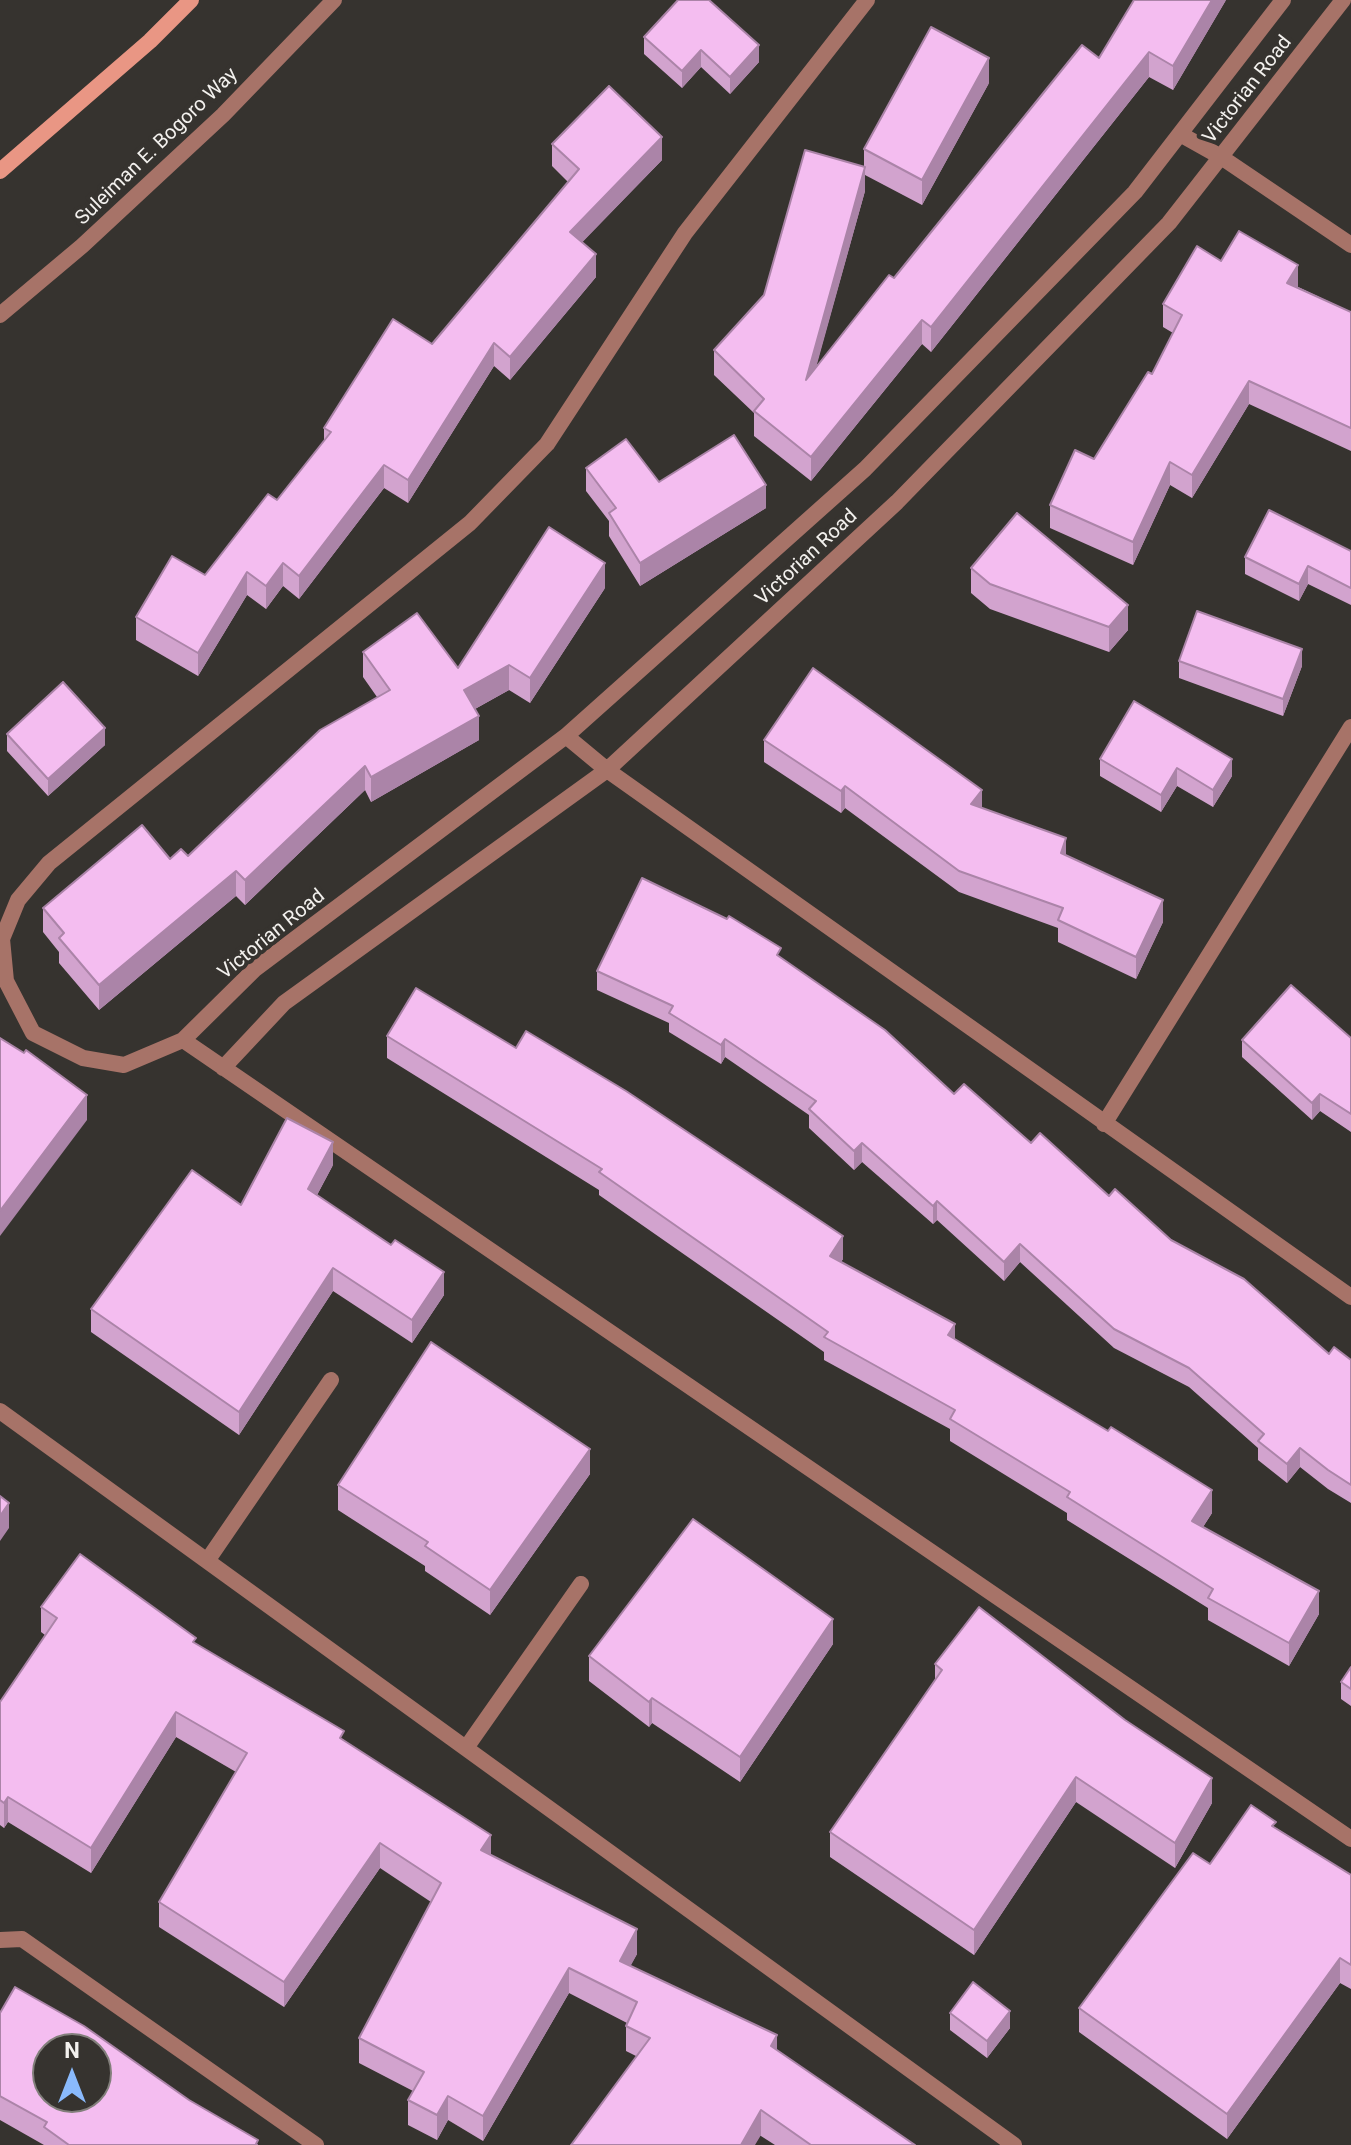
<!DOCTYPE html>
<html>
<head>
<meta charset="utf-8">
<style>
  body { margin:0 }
  #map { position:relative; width:1351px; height:2145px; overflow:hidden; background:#36332f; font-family:Roboto,sans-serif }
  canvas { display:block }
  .north { position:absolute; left:32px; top:2033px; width:80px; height:80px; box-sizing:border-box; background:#36332f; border:2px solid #827f7b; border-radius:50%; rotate:0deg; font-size:22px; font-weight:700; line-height:32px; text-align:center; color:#f3f1ee }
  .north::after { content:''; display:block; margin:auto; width:28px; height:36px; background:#8abafc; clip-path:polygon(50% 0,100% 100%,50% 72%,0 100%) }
</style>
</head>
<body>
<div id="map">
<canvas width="1351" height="2145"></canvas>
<div class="north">N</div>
</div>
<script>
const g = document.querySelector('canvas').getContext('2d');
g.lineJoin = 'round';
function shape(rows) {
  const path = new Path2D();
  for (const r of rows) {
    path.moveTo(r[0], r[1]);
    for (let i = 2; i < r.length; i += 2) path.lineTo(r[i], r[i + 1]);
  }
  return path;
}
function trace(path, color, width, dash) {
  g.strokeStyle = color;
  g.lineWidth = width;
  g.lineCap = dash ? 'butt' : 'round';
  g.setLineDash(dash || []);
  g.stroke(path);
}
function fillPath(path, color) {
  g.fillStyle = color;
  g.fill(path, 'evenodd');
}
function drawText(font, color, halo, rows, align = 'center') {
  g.font = font + ' Roboto,sans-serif';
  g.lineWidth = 8;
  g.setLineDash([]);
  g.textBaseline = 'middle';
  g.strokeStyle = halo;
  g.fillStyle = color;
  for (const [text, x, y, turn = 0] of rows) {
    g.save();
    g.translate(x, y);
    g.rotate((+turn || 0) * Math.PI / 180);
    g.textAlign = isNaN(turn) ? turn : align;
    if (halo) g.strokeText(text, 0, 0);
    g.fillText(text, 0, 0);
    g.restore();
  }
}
const service = shape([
  [867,0,685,233,547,444,470,523,49,863,18,900,2,939,6,981,33,1033,83,1058,124,1065,183,1040,255,969,566,736,865,469,1135,192,1283,0],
  [1180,134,1221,157,1351,245],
  [566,736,607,770,1351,1297],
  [183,1040,1351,1839],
  [223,1068,284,1003,607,770,897,502,1169,223,1343,0],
  [1104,1124,1351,727],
  [0,1411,1014,2145],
  [207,1561,331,1380],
  [466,1748,581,1584],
  [0,1940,22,1939,316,2145]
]);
const tertiary = shape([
  [0,315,82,246,223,115,334,0]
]);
const secondary = shape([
  [0,171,150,41,191,0]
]);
const wall = shape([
  [1226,0,1173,90,1149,77,931,352,922,344,811,481,754,436,754,413,714,375,714,350,764,295,864,166,864,149,989,83,922,205,865,175,865,191,816,366,894,278,1099,58],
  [644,37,759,62,730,94,701,67,682,88,644,54],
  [552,144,662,160,582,242,596,277,510,380,494,366,408,503,384,488,299,599,283,586,266,609,247,595,198,676,136,640,136,617,205,575,277,500,324,441,324,428,432,344,568,182,552,166],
  [1221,261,1298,287,1351,312,1351,451,1249,404,1192,498,1170,485,1133,565,1050,528,1050,505,1094,459,1152,374,1173,333,1163,327,1163,304],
  [586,468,659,482,766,508,640,586,609,536,609,521,586,491],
  [1351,551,1351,605,1308,584,1299,601,1245,574,1245,557],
  [971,568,1128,630,1109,652,990,609,971,593],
  [605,588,530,703,509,690,475,709,479,740,371,802,365,790,245,905,236,896,99,1010,59,963,59,952,43,932,43,908,170,859,188,856,377,697,363,677,363,652,458,668],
  [1179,661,1302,666,1283,716,1179,678],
  [7,734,105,745,48,796,7,751],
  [764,740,982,808,1066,855,1163,922,1136,979,1058,942,1058,928,959,892,845,808,841,813,764,762],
  [1100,759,1232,776,1213,807,1177,786,1161,812,1100,776],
  [781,958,954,1094,1031,1143,1109,1196,1329,1354,1351,1360,1351,1503,1328,1489,1300,1467,1287,1483,1258,1460,1258,1448,1189,1387,1114,1348,1020,1262,1004,1281,937,1220,933,1224,862,1162,854,1170,809,1128,809,1115,725,1057,721,1064,669,1032,669,1023,597,990,597,971],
  [387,1036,843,1259,841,1262,1212,1513,1203,1527,1319,1614,1289,1666,1208,1620,1208,1608,1067,1520,1067,1513,950,1441,950,1429,824,1360,824,1352,599,1195,599,1190,387,1058],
  [1351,1038,1351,1132,1320,1111,1312,1120,1242,1057,1242,1040],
  [333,1165,317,1195,444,1295,412,1343,333,1291,239,1435,91,1332,91,1309,241,1205],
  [590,1474,490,1615,425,1571,425,1566,338,1510,338,1485],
  [41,1607,196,1644,344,1740,491,1855,637,1954,630,1966,777,2050,915,2145,775,2145,636,2056,626,2051,626,2026,627,2023,569,1993,483,2141,448,2120,437,2140,408,2125,408,2100,413,2091,359,2063,359,2038,431,1902,380,1868,284,2007,159,1927,159,1902,236,1772,176,1737,91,1873,8,1822,4,1828,0,1825,0,1702,45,1635,41,1632],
  [833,1644,740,1782,652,1723,649,1727,589,1681,589,1656],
  [935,1664,1212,1803,1175,1868,1076,1802,974,1955,830,1857,830,1832,935,1682],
  [1351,1667,1351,1706,1341,1699,1341,1682],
  [1276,1828,1351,1875,1351,1989,1340,1983,1227,2139,1079,2032,1079,2008,1210,1864],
  [0,2013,189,2100,258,2145,44,2145,0,2120],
  [950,2013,1010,2028,987,2058,950,2030]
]);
const shadedWall = shape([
  [1212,0,1226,0,1173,90,1173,66],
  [759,45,759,62,730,94,730,77],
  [701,50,701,67,682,88,682,71],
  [1149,52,1149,77,931,352,931,327],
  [989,58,989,83,922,205,922,180],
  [662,137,662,160,570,255,570,232],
  [865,167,865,191,806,404,806,380],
  [596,254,596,277,510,380,510,357],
  [1298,265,1298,288,1287,283],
  [922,320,922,344,811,481,811,457],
  [494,343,494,366,408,503,408,480],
  [1249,381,1249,404,1192,498,1192,475],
  [1170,462,1170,485,1133,565,1133,542],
  [384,465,384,488,299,599,299,576],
  [766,485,766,508,640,586,640,563],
  [283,563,283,586,266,609,266,586],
  [605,563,605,588,530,703,530,678],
  [1308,566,1308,584,1299,601,1299,584],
  [247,572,247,595,198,676,198,653],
  [1128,605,1128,630,1109,652,1109,627],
  [1302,649,1302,666,1283,716,1283,699],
  [509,665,509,690,464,715,464,690],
  [479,716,479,740,371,802,371,777],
  [105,728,105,745,48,796,48,779],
  [1232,759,1232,776,1213,807,1213,790],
  [365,766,365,790,245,905,245,880],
  [1177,768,1177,786,1161,812,1161,795],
  [845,786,845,808,841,813,841,791],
  [982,790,982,811,971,804],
  [1066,838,1066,860,1061,853],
  [236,871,236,896,99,1010,99,985],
  [1163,900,1163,922,1136,979,1136,957],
  [725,1039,725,1057,721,1064,721,1045],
  [1320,1094,1320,1111,1312,1120,1312,1103],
  [87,1095,87,1120,0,1236,0,1211],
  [333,1142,333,1165,308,1212,308,1189],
  [862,1143,862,1162,854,1170,854,1151],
  [937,1201,937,1220,933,1224,933,1206],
  [843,1236,843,1259,830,1278,830,1256],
  [1020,1244,1020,1262,1004,1281,1004,1262],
  [333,1268,333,1291,239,1435,239,1412],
  [444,1272,444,1295,412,1343,412,1320],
  [955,1324,955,1346,948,1335],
  [1300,1448,1300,1467,1287,1483,1287,1464],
  [590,1449,590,1474,490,1615,490,1590],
  [1212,1490,1212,1513,1192,1544,1192,1521],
  [9,1503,9,1528,0,1541,0,1516],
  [1319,1591,1319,1614,1289,1666,1289,1643],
  [833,1619,833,1644,740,1782,740,1757],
  [652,1698,652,1723,649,1727,649,1702],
  [176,1712,176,1737,91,1873,91,1848],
  [1076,1777,1076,1802,974,1955,974,1930],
  [1212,1778,1212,1803,1175,1868,1175,1843],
  [8,1797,8,1822,4,1828,4,1803],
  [491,1835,491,1860,481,1850],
  [380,1843,380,1868,284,2007,284,1982],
  [637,1929,637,1954,620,1986,620,1961],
  [1340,1958,1340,1983,1227,2139,1227,2114],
  [569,1968,569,1993,483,2141,483,2116],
  [1010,2011,1010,2028,987,2058,987,2041],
  [777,2035,777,2060,771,2046],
  [448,2096,448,2120,437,2140,437,2115],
  [761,2110,761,2135,755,2145,741,2145]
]);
const building = shape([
  [678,0,709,0,759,45,730,77,701,50,682,71,644,37,678,0],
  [1134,0,1212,0,1173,66,1149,52,931,327,922,320,811,457,754,411,764,399,714,350,764,295,805,150,865,167,806,380,889,275,894,278,1082,45,1099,58,1134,0],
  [931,27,989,58,922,180,864,149,931,27],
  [609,86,662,137,570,232,596,254,510,357,494,343,408,480,384,465,299,576,283,563,266,586,247,572,198,653,136,617,172,556,205,575,268,494,277,500,331,432,324,428,393,319,432,344,579,169,552,144,609,86],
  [1239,231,1298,265,1287,283,1351,312,1351,428,1249,381,1192,475,1170,462,1133,542,1050,505,1075,450,1094,459,1148,372,1152,374,1182,315,1163,304,1197,246,1221,261,1239,231],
  [734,435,766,485,640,563,609,513,616,508,586,468,626,439,659,482,734,435],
  [1269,510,1351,551,1351,588,1308,566,1299,584,1245,557,1269,510],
  [1017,513,1128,605,1109,627,990,584,971,568,1017,513],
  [549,527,605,563,530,678,509,665,464,690,479,716,371,777,365,766,245,880,236,871,99,985,59,938,64,933,43,908,142,825,170,859,181,849,188,856,320,730,390,690,363,652,417,613,458,668,549,527],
  [1197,611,1302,649,1283,699,1179,661,1197,611],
  [813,668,982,790,971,804,1066,838,1061,853,1163,900,1136,957,1058,920,1063,908,959,871,845,786,841,791,764,740,813,668],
  [63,682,105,728,48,779,7,734,63,682],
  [1134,701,1232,759,1213,790,1177,768,1161,795,1100,759,1134,701],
  [642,878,727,919,729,916,781,948,777,955,885,1030,954,1094,964,1084,1031,1143,1040,1133,1109,1196,1115,1189,1171,1240,1244,1279,1329,1354,1334,1347,1351,1360,1351,1485,1328,1470,1300,1448,1287,1464,1258,1441,1264,1434,1189,1368,1114,1329,1020,1244,1004,1262,937,1201,933,1206,862,1143,854,1151,809,1109,816,1101,725,1039,721,1045,669,1013,673,1006,597,971,642,878],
  [1291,985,1351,1038,1351,1114,1320,1094,1312,1103,1242,1040,1291,985],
  [416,988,516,1048,526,1031,626,1091,843,1236,830,1256,955,1324,948,1335,1108,1431,1111,1427,1212,1490,1192,1521,1319,1591,1289,1643,1208,1598,1213,1589,1067,1497,1070,1492,950,1419,955,1410,824,1337,828,1332,599,1172,602,1169,387,1036,416,988],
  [0,1038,24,1053,26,1050,87,1095,0,1211,0,1038],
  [287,1118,333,1142,308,1189,391,1245,395,1240,444,1272,412,1320,333,1268,239,1412,91,1309,192,1170,241,1205,287,1118],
  [431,1342,590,1449,490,1590,425,1546,428,1542,338,1485,431,1342],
  [0,1496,9,1503,0,1516,0,1496],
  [693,1519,833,1619,740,1757,652,1698,649,1702,589,1656,693,1519],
  [80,1554,196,1638,193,1642,344,1731,340,1738,491,1835,481,1850,637,1929,620,1961,777,2035,771,2046,915,2145,811,2145,761,2110,741,2145,571,2145,650,2038,626,2026,637,2002,569,1968,483,2116,448,2096,437,2115,408,2100,424,2072,359,2038,441,1883,380,1843,284,1982,159,1902,247,1753,176,1712,91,1848,8,1797,4,1803,0,1800,0,1702,57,1618,41,1607,80,1554],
  [979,1607,1125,1720,1212,1778,1175,1843,1076,1777,974,1930,830,1832,942,1670,935,1664,979,1607],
  [1351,1667,1351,1689,1341,1682,1351,1667],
  [1251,1805,1276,1822,1272,1826,1351,1875,1351,1965,1340,1958,1227,2114,1079,2008,1193,1853,1210,1864,1251,1805],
  [973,1982,1010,2011,987,2041,950,2013,973,1982],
  [15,1987,84,2026,189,2100,258,2140,256,2144,257,2145,69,2145,44,2127,47,2122,0,2096,0,2013,15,1987],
  [48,2049,96,2049,96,2097,48,2097,48,2049]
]);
const streetNames = [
  ["Victorian Road",1248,90,-52],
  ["Suleiman E. Bogoro Way",157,147,-44],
  ["Victorian Road",807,558,-43],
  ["Victorian Road",272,935,-39]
];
trace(service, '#a77368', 16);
trace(tertiary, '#a77368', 16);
trace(secondary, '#e99684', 16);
fillPath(wall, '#d2a3ce');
fillPath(shadedWall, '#ab84a8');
fillPath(building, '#f4bdf0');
trace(building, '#ab84a8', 2);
drawText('20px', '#f3f1ee', '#36332f', streetNames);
</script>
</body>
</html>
